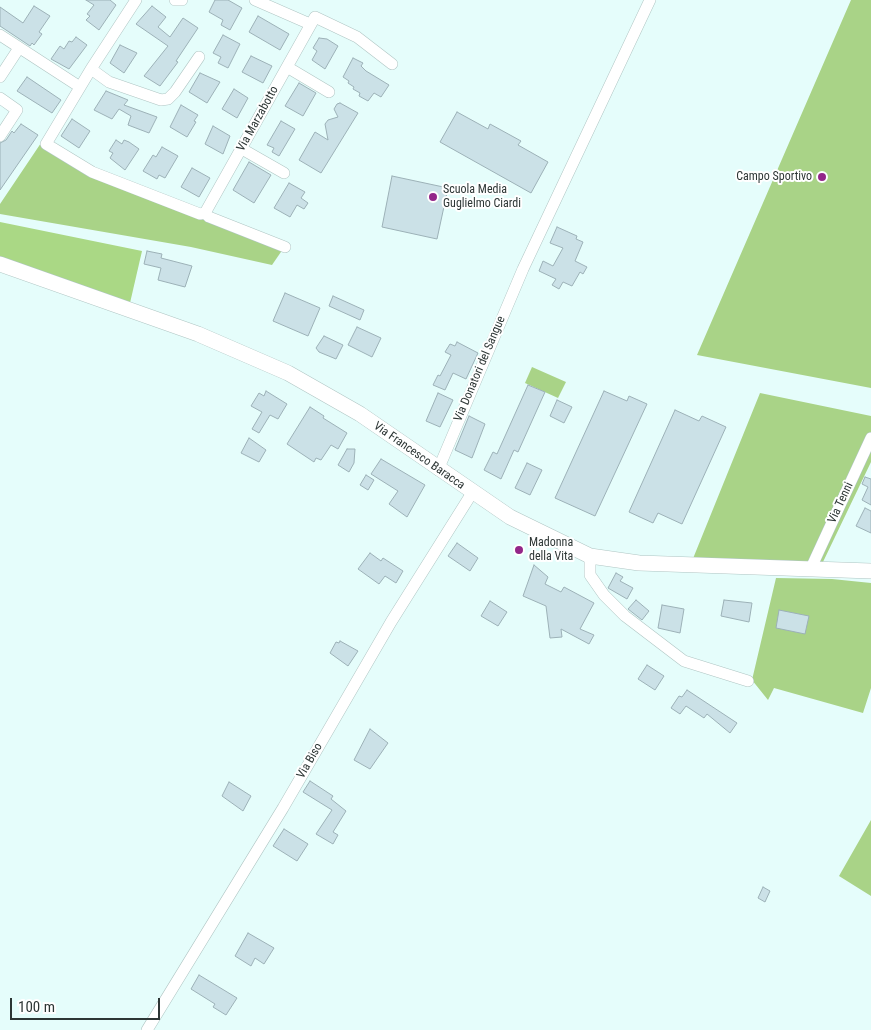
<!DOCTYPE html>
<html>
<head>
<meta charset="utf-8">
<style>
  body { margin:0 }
  #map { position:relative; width:871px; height:1030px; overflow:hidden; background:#e5fdfb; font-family:"Roboto Condensed",sans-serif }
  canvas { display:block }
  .scale { position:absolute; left:10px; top:998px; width:150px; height:22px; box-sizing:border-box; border:2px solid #2d3635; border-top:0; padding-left:6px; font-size:15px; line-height:18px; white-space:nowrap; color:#2d3635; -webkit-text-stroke:4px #fff; paint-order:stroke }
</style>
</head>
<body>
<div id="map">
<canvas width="871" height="1030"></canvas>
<div class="scale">100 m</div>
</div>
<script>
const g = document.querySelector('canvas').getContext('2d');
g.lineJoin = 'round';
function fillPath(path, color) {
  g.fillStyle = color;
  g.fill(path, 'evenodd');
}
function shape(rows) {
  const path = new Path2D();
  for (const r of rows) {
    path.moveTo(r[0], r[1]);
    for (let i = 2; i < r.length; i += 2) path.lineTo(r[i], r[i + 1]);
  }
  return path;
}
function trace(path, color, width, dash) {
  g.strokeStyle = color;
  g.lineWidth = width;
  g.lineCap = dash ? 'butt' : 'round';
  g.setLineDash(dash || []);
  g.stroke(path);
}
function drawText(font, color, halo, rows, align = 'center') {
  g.font = font + ' "Roboto Condensed",sans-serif';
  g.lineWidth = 4;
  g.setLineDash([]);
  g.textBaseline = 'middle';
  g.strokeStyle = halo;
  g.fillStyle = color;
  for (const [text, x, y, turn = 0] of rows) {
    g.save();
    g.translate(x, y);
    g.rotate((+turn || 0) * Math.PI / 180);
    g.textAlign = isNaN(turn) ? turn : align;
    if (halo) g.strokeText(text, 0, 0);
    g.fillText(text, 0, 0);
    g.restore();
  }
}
const green = shape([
  [851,0,871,0,871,388,697,355],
  [41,143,51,151,283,249,272,265,191,247,0,214,0,204],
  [532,367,566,382,558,398,525,383],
  [760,393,871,416,871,462,822,564,692,561],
  [776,578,832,579,871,583,871,688,863,713,774,688,768,700,752,680],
  [871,820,871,896,839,876]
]);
const forest = shape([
  [0,222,142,251,130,303,0,258]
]);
const building = shape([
  [86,0,110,0,116,5,99,30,86,20,90,16,87,14,94,5,86,0],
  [215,0,228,0,242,8,230,30,221,25,223,20,209,12,215,0],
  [34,6,50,16,39,32,42,34,34,45,32,43,30,46,0,26,0,7,23,23,34,6],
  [152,6,166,17,158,27,170,37,183,18,198,28,176,61,178,62,160,86,144,76,168,46,136,24,152,6],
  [258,16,289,34,280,50,249,32,258,16],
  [223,35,240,44,228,68,218,63,221,57,213,53,223,35],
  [76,37,87,45,69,69,51,59,60,46,64,49,69,41,72,42,76,37],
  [319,38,327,39,338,46,325,69,312,60,317,51,313,48,319,38],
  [120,45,137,53,124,73,110,63,120,45],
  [251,56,272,66,263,83,242,72,251,56],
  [353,58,363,63,361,66,366,71,389,85,381,97,374,93,368,101,359,96,360,93,353,89,354,87,348,83,349,81,343,77,353,58],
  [200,73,220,82,207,103,189,92,200,73],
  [27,77,61,100,52,113,17,91,27,77],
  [299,83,316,93,303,116,285,106,299,83],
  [234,89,248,98,237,118,222,109,234,89],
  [106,91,128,100,124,105,157,117,149,133,128,125,131,116,119,109,112,119,94,110,106,91],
  [340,103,358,113,321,173,299,160,315,132,328,140,325,124,328,120,338,117,334,109,337,104,340,103],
  [181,105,198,115,194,121,196,122,187,137,170,127,181,105],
  [457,112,488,129,490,124,521,141,518,145,548,162,531,193,440,142,457,112],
  [72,119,90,131,79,148,61,136,72,119],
  [281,121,295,129,279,156,272,152,274,148,267,145,281,121],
  [21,124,38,135,0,190,0,143,6,140,12,131,14,133,21,124],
  [213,126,230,136,223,154,205,144,213,126],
  [116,140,122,144,124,140,129,142,139,149,125,170,110,158,113,153,109,151,116,140],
  [162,147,178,156,165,178,159,175,157,179,143,171,153,155,156,157,162,147],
  [249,162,271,175,254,203,233,190,249,162],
  [192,168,210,178,199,197,181,187,192,168],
  [392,176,448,188,437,239,382,227,392,176],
  [289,183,305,192,301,198,308,203,304,209,297,205,290,217,274,208,289,183],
  [557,227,577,236,576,239,583,242,575,261,587,267,583,274,580,272,572,286,563,282,559,289,552,285,556,279,539,271,543,261,553,266,563,248,550,243,557,227],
  [147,251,162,254,161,258,192,266,185,287,158,280,161,268,144,264,147,251],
  [285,293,320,308,308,336,273,321,285,293],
  [333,296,364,310,360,320,329,306,333,296],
  [357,327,381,338,372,357,348,345,357,327],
  [324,336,343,345,336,359,319,352,316,348,324,336],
  [457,342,478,353,466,379,453,373,445,390,433,385,438,375,440,376,451,355,445,352,450,344,455,346,457,342],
  [528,385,545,392,518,452,514,450,501,479,484,470,493,452,497,454,528,385],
  [266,391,287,404,278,419,270,415,259,433,252,429,262,412,251,406,259,393,264,396,266,391],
  [604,391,627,401,629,396,647,404,595,516,555,498,604,391],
  [438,393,453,400,440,427,426,421,438,393],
  [557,400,572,407,564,423,550,416,557,400],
  [310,407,324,416,323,418,347,433,338,449,331,445,321,460,316,458,314,462,287,444,310,407],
  [675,410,699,421,702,416,726,427,682,524,658,513,653,523,629,512,675,410],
  [469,416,485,424,472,458,455,450,469,416],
  [249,438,266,450,259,462,241,453,249,438],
  [347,449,355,449,354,463,349,472,338,465,347,449],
  [381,459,425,485,407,517,389,504,398,491,371,474,381,459],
  [527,463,542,470,530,495,515,488,527,463],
  [366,475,374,480,368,490,360,485,366,475],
  [865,477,871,479,871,505,862,500,868,487,862,484,865,477],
  [865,508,871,511,871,533,856,526,865,508],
  [457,543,478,558,470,571,448,556,457,543],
  [370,553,381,561,383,558,403,571,396,583,385,576,379,584,358,569,370,553],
  [534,565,548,577,545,584,561,592,564,587,594,603,580,629,594,635,589,644,561,629,562,637,550,638,546,606,523,596,534,565],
  [616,573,623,577,620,581,633,588,627,599,608,588,616,573],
  [636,600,649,611,642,620,628,609,636,600],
  [724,600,752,603,749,622,721,616,724,600],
  [490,601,507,612,498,626,481,616,490,601],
  [662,605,684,609,680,633,658,628,662,605],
  [779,610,809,616,805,634,776,628,779,610],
  [340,641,358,651,348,666,330,653,336,642,339,643,340,641],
  [647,665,664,676,655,690,638,679,647,665],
  [687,690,737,723,730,733,707,714,704,718,686,706,680,714,671,708,679,696,682,697,687,690],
  [370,729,388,743,370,769,354,760,370,729],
  [310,781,333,796,331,799,346,811,333,832,338,835,333,844,316,834,332,810,303,792,310,781],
  [229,782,251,796,243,811,222,796,229,782],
  [284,829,308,844,297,861,273,846,284,829],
  [763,887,770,891,765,902,758,898,763,887],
  [248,933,274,948,264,964,255,958,251,966,235,956,248,933],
  [199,975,237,998,226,1015,213,1007,215,1004,191,989,199,975]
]);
const minor = shape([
  [136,0,91,69,46,144,92,172,200,214,205,213,209,217,285,247],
  [175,0,182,0],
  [255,0,310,24],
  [0,35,80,87],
  [287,67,329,92],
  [91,69,109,82,161,100,168,99,175,92,199,57],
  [0,77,19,48],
  [0,98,17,110,0,136],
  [242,149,284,173],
  [205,213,315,17,357,37,392,64],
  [438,470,523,269,650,0],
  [590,556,590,575,604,595,625,616,684,661,748,681],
  [811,568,871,438],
  [147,1030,283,808,391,622,472,493]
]);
const tertiary = shape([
  [0,264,198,334,288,373,360,414,510,517,590,556,639,563,871,571]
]);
const markers = [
  [822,177,5,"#932689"],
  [433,197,5,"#932689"],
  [519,550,5,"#932689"]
];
const streetNames = [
  ["Via Marzabotto",258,119,-61],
  ["Via Donatori del Sangue",480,369,-67],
  ["Via Francesco Baracca",419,456,35],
  ["Via Tenni",841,503,-65],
  ["Via Biso",310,761,-60]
];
const poiNames = [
  ["Campo Sportivo",812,177,"right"],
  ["Scuola Media",443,190],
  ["Guglielmo Ciardi",443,204],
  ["Madonna",529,543],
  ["della Vita",529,557]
];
fillPath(green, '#a9d387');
fillPath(forest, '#aad885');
fillPath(building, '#cbe1e7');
trace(building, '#9cb1b7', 1);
trace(minor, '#afc5c3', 12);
trace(tertiary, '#afc5c3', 16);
trace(minor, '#fff', 11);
trace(tertiary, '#fff', 15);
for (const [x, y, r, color] of markers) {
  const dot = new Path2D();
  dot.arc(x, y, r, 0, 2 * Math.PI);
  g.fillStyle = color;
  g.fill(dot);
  trace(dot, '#fff', 2);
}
drawText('12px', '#2d3635', '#fff', streetNames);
drawText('12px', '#2d3635', '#fff', poiNames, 'left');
</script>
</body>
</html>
